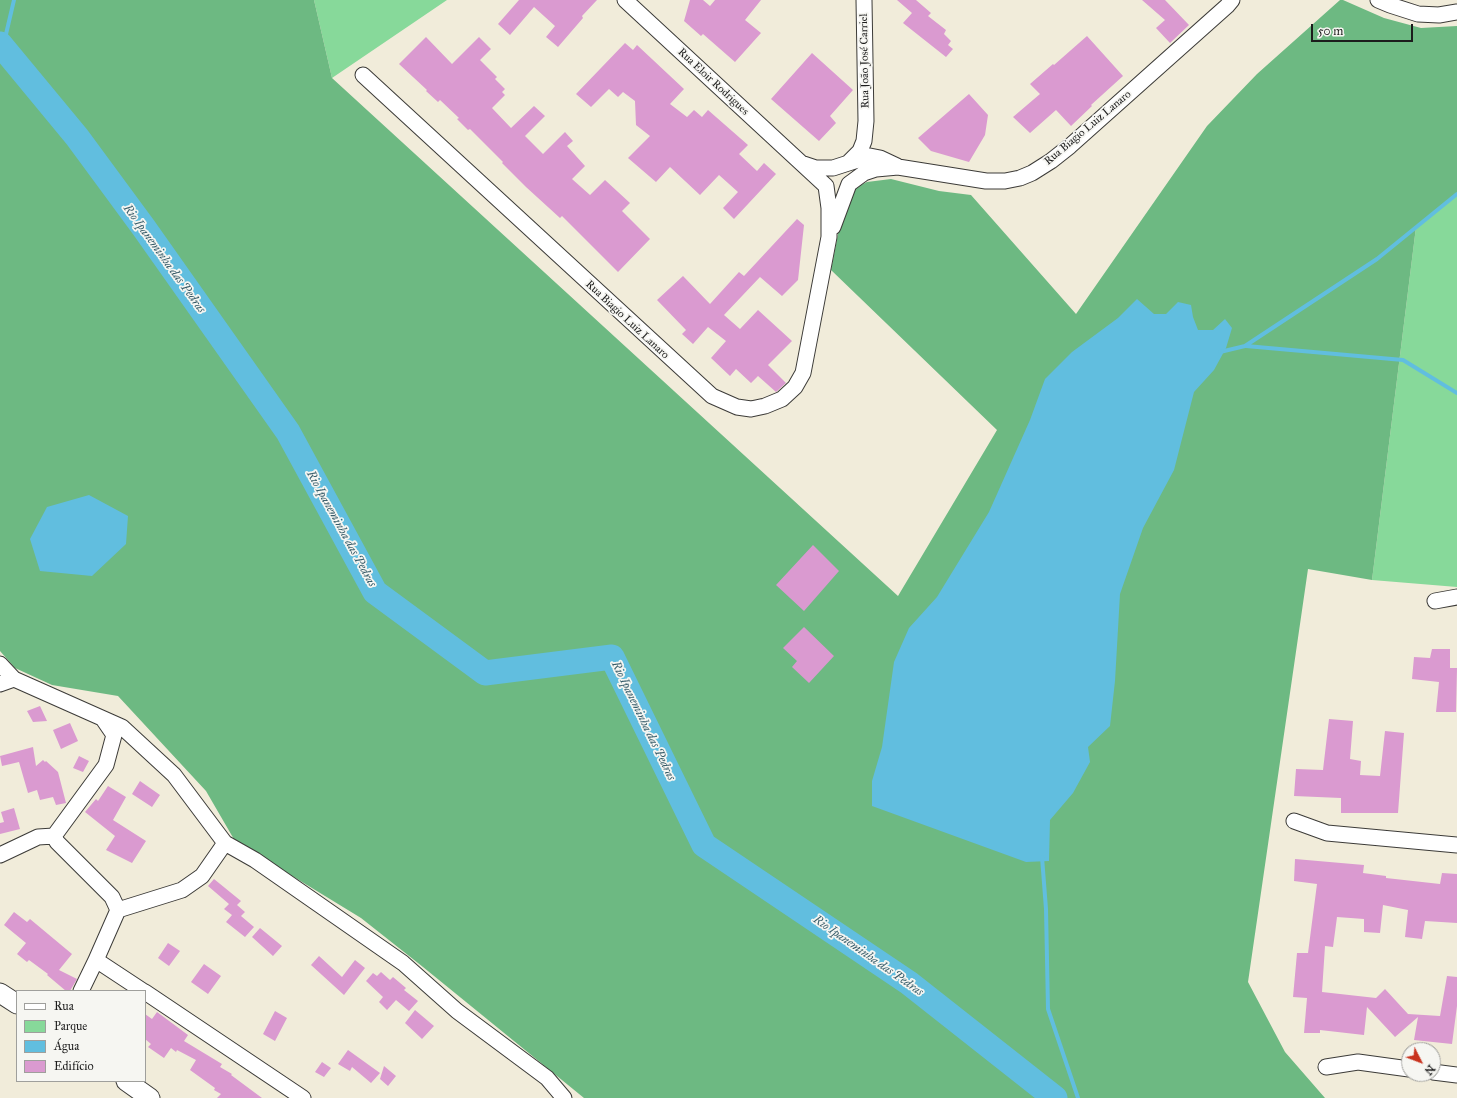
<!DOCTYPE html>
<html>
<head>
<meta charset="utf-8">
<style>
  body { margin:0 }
  #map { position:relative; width:1457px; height:1098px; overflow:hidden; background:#f1ecda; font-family:"IM FELL Great Primer",serif }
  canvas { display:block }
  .legend { position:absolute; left:16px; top:990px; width:130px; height:92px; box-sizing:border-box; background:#f6f6f2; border:1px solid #9f9f9c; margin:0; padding:5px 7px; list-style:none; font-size:12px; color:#1c1c1c }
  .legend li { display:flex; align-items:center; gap:8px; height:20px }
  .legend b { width:20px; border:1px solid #9f9f9c }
  .north { position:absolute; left:1401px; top:1042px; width:40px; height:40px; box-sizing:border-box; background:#f6f6f2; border:1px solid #9f9f9c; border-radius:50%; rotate:132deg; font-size:11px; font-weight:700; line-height:16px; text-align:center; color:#1c1c1c }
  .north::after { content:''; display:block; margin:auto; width:14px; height:18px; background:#c8321e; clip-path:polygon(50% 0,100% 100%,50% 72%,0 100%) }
  .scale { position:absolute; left:1311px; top:24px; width:102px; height:18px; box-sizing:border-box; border:2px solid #1c1c1c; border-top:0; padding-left:5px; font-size:12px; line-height:14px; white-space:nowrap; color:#1c1c1c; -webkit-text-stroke:3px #f6f6f2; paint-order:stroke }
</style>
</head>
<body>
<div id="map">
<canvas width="1457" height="1098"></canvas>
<ul class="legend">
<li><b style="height:5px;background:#fff"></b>Rua</li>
<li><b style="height:11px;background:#87d99a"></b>Parque</li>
<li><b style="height:11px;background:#61bedf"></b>Água</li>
<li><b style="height:11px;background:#da9ad0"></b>Edifício</li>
</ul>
<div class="north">N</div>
<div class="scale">50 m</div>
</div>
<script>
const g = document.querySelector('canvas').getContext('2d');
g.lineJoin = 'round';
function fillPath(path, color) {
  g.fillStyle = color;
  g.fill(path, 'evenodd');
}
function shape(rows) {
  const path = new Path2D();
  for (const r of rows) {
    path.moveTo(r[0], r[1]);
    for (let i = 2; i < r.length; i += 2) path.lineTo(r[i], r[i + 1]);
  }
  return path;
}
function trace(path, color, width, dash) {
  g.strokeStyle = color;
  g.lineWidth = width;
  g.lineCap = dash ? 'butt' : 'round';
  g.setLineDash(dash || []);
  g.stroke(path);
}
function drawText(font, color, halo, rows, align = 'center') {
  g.font = font + ' "IM FELL Great Primer",serif';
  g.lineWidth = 3.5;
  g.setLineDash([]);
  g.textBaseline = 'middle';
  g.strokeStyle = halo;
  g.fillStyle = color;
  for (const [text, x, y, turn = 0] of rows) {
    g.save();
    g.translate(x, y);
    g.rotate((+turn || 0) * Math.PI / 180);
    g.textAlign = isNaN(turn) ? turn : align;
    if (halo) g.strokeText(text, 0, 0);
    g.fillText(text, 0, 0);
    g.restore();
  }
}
const green = shape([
  [314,0,447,0,332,78],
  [1457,194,1457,587,1372,580,1416,227]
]);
const forest = shape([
  [0,0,314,0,332,78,898,596,997,430,831,270,838,234,848,203,857,187,867,182,891,179,939,191,971,195,1076,314,1207,126,1257,74,1340,0,1343,0,1384,18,1421,28,1457,26,1457,194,1416,227,1372,580,1308,569,1248,982,1285,1052,1325,1098,584,1098,423,967,361,918,235,841,206,791,118,696,52,685,15,668,0,651]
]);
const water = shape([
  [1137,299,1154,314,1166,314,1178,302,1191,305,1193,317,1198,330,1213,330,1225,319,1232,328,1226,348,1214,370,1194,392,1174,470,1143,528,1120,594,1115,681,1110,726,1088,747,1090,762,1073,793,1050,820,1049,861,1026,862,872,806,872,781,882,747,894,662,909,628,937,597,989,512,1030,420,1045,379,1072,352,1118,318],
  [89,495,128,516,126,544,92,576,40,571,30,539,47,507]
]);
const stream = shape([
  [3,47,14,0],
  [1246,346,1403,360,1457,393],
  [1220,352,1245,346,1377,259,1457,194],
  [1042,857,1046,909,1048,1009,1078,1098]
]);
const river = shape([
  [0,44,77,137,144,228,288,432,375,592,485,673,612,657,704,845,909,983,1055,1098]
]);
const building = shape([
  [519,0,597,0,582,16,583,18,558,47,546,37,555,26,534,7,510,35,498,24],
  [690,0,703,0,710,6,715,0,761,0,745,20,761,33,735,62,703,34,701,36,684,21],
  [897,0,916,0,931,13,928,16,946,30,944,34,951,41,948,45,953,49,946,57,903,23,912,13],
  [1142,0,1165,0,1189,25,1170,43,1156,28,1165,20],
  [1087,36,1123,76,1091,105,1092,106,1071,126,1056,110,1030,133,1013,117,1040,94,1030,84,1053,64,1054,65],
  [426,37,452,64,479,37,491,49,480,60,497,77,495,79,505,89,502,92,505,95,492,108,511,128,534,106,545,116,525,136,543,154,565,132,573,141,567,146,585,166,572,179,590,195,605,180,630,203,622,211,650,239,618,272,562,216,560,218,526,187,502,163,503,162,470,129,468,130,457,119,459,118,440,100,438,102,426,91,427,90,399,64],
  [625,43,633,50,637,45,684,89,670,104,687,117,694,110,702,117,708,110,748,145,739,154,757,171,764,163,776,174,734,219,723,208,738,192,719,175,700,195,670,167,656,182,628,158,650,136,636,125,635,101,623,92,618,97,609,89,591,107,576,94],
  [812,53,853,90,830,116,836,123,819,141,771,99],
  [969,94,988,115,985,135,969,162,931,151,918,138],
  [797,219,804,225,798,280,782,296,760,277,724,315,740,329,758,310,792,341,768,365,786,383,776,392,758,376,751,383,736,369,730,376,711,358,726,341,708,327,693,344,682,334,686,330,657,300,683,276,710,304,739,272,744,276],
  [813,545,839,571,804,611,776,585],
  [804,627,834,656,809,683,792,667,797,661,783,648],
  [1432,649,1450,649,1450,668,1457,668,1456,712,1436,712,1439,682,1412,679,1414,657,1430,658],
  [40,706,47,721,33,722,27,711],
  [1329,719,1353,721,1350,759,1361,761,1360,775,1380,776,1385,731,1404,733,1398,813,1341,813,1341,798,1294,796,1296,769,1323,770],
  [70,723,78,741,61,749,53,730],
  [33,747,36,766,43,760,45,762,46,761,58,772,66,803,56,805,53,797,40,800,37,790,28,793,19,762,2,766,0,756],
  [79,756,89,761,83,772,73,768],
  [140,781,160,795,152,807,132,794],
  [108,786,126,797,113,820,146,841,132,863,106,850,115,836,85,812,96,799,98,801],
  [14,808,20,829,0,834,0,823,4,822,1,812],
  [1295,859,1364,865,1363,873,1386,876,1386,878,1440,884,1442,873,1457,874,1457,923,1425,921,1422,939,1405,937,1408,910,1383,905,1380,933,1364,932,1364,919,1337,917,1333,947,1325,946,1322,992,1376,998,1385,989,1408,1014,1440,1016,1447,976,1457,977,1457,1006,1452,1044,1414,1040,1418,1017,1395,1037,1367,1007,1364,1035,1320,1030,1320,1033,1304,1033,1307,998,1293,997,1297,953,1308,953,1317,884,1294,881],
  [214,879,241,901,237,905,245,912,241,916,254,927,245,937,226,922,232,915,224,909,229,904,208,886],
  [14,912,27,922,30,919,72,954,59,970,77,979,70,991,66,991,47,975,48,974,29,960,27,962,17,954,26,943,4,925],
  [260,928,282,946,273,956,252,937],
  [168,943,180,951,169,966,158,958],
  [319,956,342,977,355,960,365,968,344,995,311,965],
  [204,964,221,976,208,994,191,982],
  [381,972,390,980,393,977,406,988,404,990,418,1001,409,1011,396,1000,387,1010,379,1002,383,997,366,981,373,973,377,976],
  [415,1010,434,1026,422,1039,405,1023],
  [275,1011,287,1018,275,1041,263,1034],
  [157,1012,188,1035,184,1041,222,1064,220,1067,232,1074,231,1075,262,1098,217,1098,221,1094,214,1090,215,1088,190,1070,196,1060,177,1050,176,1052,171,1048,164,1058,148,1047,151,1044,145,1039,145,1014,152,1019],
  [348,1050,380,1073,371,1083,352,1067,350,1071,338,1064],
  [322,1062,331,1068,324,1077,315,1072],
  [384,1066,396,1076,388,1086,380,1079]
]);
const minor = shape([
  [1378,0,1390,5,1418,14,1439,15,1457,12],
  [363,75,712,396,737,407,751,409,765,406,782,399,795,387,803,373,829,237,829,208,826,186,625,0],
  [849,162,860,151,864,141,866,121,864,0],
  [804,164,816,168,833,168,870,156,880,158,897,166],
  [833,227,849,184,864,173,876,169,898,167,986,181,1005,181,1020,178,1032,173,1051,161,1070,146,1227,6,1232,0],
  [1435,601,1457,597],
  [0,664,14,679,122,727,174,775,225,843,255,860,403,963,457,1011,547,1078,564,1098],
  [0,684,14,679],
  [1294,821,1327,833,1457,845],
  [54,836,106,765,114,735,103,719],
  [0,855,38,837,54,836,57,842,112,897,118,910,96,960,143,991],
  [118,910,182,890,202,876,225,843],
  [81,991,96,960],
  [145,992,303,1098],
  [1326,1067,1358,1062,1409,1069],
  [1433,1072,1457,1075]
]);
const tertiary = shape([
  [0,993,17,1004],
  [126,1081,150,1098]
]);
const streetNames = [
  ["Rua João José Carriel",865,61,-91],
  ["Rua Eloir Rodrigues",713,82,43],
  ["Rua Biagio Luiz Lanaro",1088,128,-40],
  ["Rua Biagio Luiz Lanaro",627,320,43]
];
const waterNames = [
  ["Rio Ipaneminha das Pedras",164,259,54],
  ["Rio Ipaneminha das Pedras",341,529,61],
  ["Rio Ipaneminha das Pedras",643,721,64],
  ["Rio Ipaneminha das Pedras",868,956,35]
];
fillPath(green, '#87d99a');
fillPath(forest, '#6db982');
fillPath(water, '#61bedf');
trace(stream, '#61bedf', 4);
trace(river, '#61bedf', 25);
fillPath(building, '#da9ad0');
trace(minor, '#3c3b38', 17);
trace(tertiary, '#3c3b38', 21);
trace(minor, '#fff', 15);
trace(tertiary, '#fff', 19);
drawText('11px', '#1c1c1c', '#f6f6f2', streetNames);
drawText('italic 12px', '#385d6a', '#f6f6f2', waterNames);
</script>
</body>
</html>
